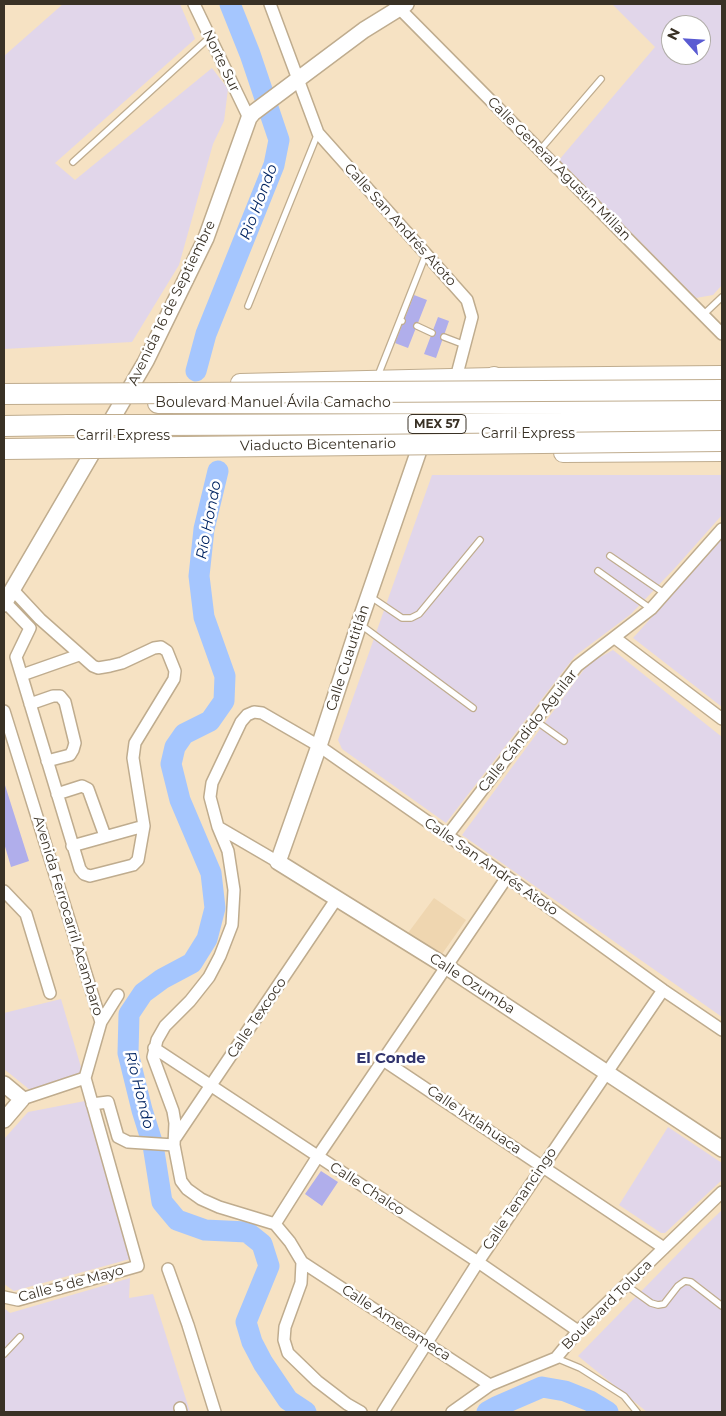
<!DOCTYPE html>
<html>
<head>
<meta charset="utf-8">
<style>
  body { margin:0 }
  #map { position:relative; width:726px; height:1416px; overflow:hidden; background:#f6e2c3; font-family:Montserrat,sans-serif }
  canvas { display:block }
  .frame { position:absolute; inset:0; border:5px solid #393125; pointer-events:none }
  .north { position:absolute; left:661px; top:15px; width:50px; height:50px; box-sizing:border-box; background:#fff; border:1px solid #b0ada8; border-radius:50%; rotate:296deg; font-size:14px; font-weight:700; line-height:20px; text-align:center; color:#393125 }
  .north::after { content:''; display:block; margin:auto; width:18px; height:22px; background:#5a5bd2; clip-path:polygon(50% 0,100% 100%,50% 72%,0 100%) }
</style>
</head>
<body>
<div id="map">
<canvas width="726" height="1416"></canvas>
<div class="frame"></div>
<div class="north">N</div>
</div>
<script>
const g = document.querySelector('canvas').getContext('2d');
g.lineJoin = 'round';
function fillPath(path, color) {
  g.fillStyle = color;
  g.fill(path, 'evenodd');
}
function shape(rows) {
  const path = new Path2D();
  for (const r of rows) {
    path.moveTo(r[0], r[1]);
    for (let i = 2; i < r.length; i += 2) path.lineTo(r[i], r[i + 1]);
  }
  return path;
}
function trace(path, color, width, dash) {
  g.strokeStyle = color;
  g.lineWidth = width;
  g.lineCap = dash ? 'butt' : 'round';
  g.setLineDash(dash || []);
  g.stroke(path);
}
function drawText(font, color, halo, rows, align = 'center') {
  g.font = font + ' Montserrat,sans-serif';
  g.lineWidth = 5;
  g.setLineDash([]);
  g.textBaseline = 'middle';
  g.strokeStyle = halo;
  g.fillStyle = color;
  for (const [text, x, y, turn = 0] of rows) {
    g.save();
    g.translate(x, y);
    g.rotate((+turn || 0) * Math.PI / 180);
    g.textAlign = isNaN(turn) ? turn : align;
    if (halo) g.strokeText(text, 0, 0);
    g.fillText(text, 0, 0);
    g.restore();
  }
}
const built = shape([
  [434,898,466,920,442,954,408,933]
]);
const industrial = shape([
  [63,4,180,4,195,39,55,163,75,180,212,68,228,89,224,121,213,144,179,265,132,342,4,349,4,56],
  [612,4,722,4,722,285,713,295,696,298,559,160,655,47],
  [671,25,701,25,701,55,671,55],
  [432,475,722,475,722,515,675,568,631,614,575,656,446,823,342,749,338,740],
  [722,539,722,707,633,638],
  [613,650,722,737,722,1017,462,835,588,664],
  [61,999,83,1074,30,1090,4,1069,4,1013],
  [85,1101,130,1259,14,1291,4,1284,4,1139,28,1112],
  [668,1127,722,1163,722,1180,665,1233,661,1233,619,1205],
  [722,1210,722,1412,647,1412,578,1356,702,1229],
  [130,1278,129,1298,153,1294,190,1412,4,1412,4,1308,10,1313]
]);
const river = shape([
  [196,371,206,334,274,165,279,140,250,54,230,4],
  [218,471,204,529,199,576,204,617,225,676,224,701,210,721,184,734,175,747,171,764,180,800,211,873,215,908,207,939,192,963,162,979,143,993,129,1014,128,1053,142,1110,153,1145,162,1202,177,1220,205,1230,247,1232,262,1244,269,1266,246,1322,252,1342,263,1363,288,1400,306,1412],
  [487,1412,496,1407,542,1387,565,1391,590,1401,608,1412]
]);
const building = shape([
  [414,295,427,300,408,348,395,343],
  [438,317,449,321,436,358,424,354],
  [4,782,29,861,11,867,4,843],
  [321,1171,338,1182,322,1206,305,1194]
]);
const lane = shape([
  [540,150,601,79],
  [73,162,210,37],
  [248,306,318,133],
  [703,315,722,297],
  [400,320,426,254],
  [417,326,432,333],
  [444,337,465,345],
  [377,378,400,320,402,321],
  [610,556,664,593],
  [598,571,651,609],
  [371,597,402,618,411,618,419,614,480,540],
  [361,625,473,708],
  [536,721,564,741],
  [626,1285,651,1303,658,1305,664,1304,678,1286,685,1281,691,1282,722,1306],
  [4,1354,20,1337],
  [556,1358,580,1368,624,1396,637,1412]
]);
const street = shape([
  [194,4,249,118],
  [270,4,318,133,467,300,472,317,456,378],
  [395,4,722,334],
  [5,602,30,628,16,657,80,869,84,874,90,876,133,865,138,860,144,826,133,758,135,743,174,679,175,671,167,651,161,647,154,648,122,663,110,666,98,668,93,666,40,619,12,589],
  [615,638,722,719],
  [22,675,79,655],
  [30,704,53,696,60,696,65,702,75,743,73,750,70,755,47,761],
  [4,711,101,1022,85,1078,138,1266,18,1300,4,1297],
  [57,794,82,786,88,789,105,836],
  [218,827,278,862],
  [447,836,577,666,651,609,722,529],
  [72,846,144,826],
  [4,891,26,914,50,993],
  [101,1022,118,995],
  [154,1048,478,1262,578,1331],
  [383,1060,664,1248],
  [22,1099,85,1078],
  [92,1104,108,1102,118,1137,128,1142,174,1145],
  [176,1137,337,898],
  [275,1224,318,1156,507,877],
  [302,1262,490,1385],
  [168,1269,188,1325,215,1412],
  [180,1408,181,1412],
  [361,1412,347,1404,317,1381,288,1353,284,1340,285,1327,301,1283,302,1262,290,1242,275,1224,219,1207,201,1199,187,1189,181,1181,174,1145,175,1123,173,1111,153,1057,157,1040,165,1026,190,1001,209,977,220,956,232,925,234,890,228,851,218,827,210,797,212,783,241,722,247,715,254,712,262,713,319,746,507,877,663,990,722,1030],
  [383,1412,478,1262,663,990],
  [452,1412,490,1385,556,1358,578,1331,722,1192]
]);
const secondary = shape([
  [418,453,359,624,319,746,278,862,447,967,722,1149],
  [4,604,146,361,206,238,249,118,253,113,364,30,406,4],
  [4,1084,22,1099,4,1120]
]);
const primary = shape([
  [240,383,494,377,722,375],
  [563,453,722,452]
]);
const highway = shape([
  [494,377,526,392],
  [158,403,722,404],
  [153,425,722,423],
  [4,426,68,425]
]);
const highwayBridge = shape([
  [4,394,722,390],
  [68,425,153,425],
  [4,449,722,441]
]);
const shields = [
  [437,424,58]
];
const shieldNames = [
  ["MEX 57",437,424]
];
const streetNames = [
  ["Norte Sur",221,61,64],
  ["Calle General Agustín Millan",559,169,45],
  ["Calle San Andrés Atoto",400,225,48],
  ["Avenida 16 de Septiembre",172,303,-64],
  ["Boulevard Manuel Ávila Camacho",273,403],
  ["Carril Express",528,434],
  ["Carril Express",123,436],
  ["Viaducto Bicentenario",318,445,-1],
  ["Calle Cuautitlán",348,658,-72],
  ["Calle Cándido Aguilar",528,731,-52],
  ["Calle San Andrés Atoto",491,867,35],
  ["Avenida Ferrocarril Acambaro",68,916,73],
  ["Calle Ozumba",472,984,33],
  ["Calle Texcoco",257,1018,-56],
  ["Calle Ixtlahuaca",474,1120,34],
  ["Calle Chalco",367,1189,33],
  ["Calle Tenancingo",520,1199,-56],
  ["Calle 5 de Mayo",71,1284,-15],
  ["Boulevard Toluca",607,1305,-45],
  ["Calle Amecameca",396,1323,33]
];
const waterNames = [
  ["Rio Hondo",259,202,-69],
  ["Río Hondo",209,520,-79],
  ["Río Hondo",139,1090,76]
];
const neighbourhoodNames = [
  ["El Conde",391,1059]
];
fillPath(built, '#efd6b0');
fillPath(industrial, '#e1d6ea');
trace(river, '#a5c6fe', 21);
fillPath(building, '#b0aeeb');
trace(lane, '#bfac8e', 8);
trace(street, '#bfac8e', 14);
trace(secondary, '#bfac8e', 18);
trace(primary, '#bfac8e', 20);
trace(highway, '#bfac8e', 22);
trace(lane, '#fff', 5.5);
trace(street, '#fff', 11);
trace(secondary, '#fff', 15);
trace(primary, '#fff', 18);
trace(highway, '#fff', 20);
trace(highwayBridge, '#bfac8e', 22, []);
trace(highwayBridge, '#fff', 20);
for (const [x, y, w] of shields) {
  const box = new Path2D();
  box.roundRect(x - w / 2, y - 9.5, w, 19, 4);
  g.fillStyle = '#fff';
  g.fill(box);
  trace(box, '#393125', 1);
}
drawText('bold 12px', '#393125', null, shieldNames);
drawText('14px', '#393125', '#fff', streetNames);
drawText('italic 15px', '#022563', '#fff', waterNames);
drawText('bold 15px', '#30336d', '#fff', neighbourhoodNames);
</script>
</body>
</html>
